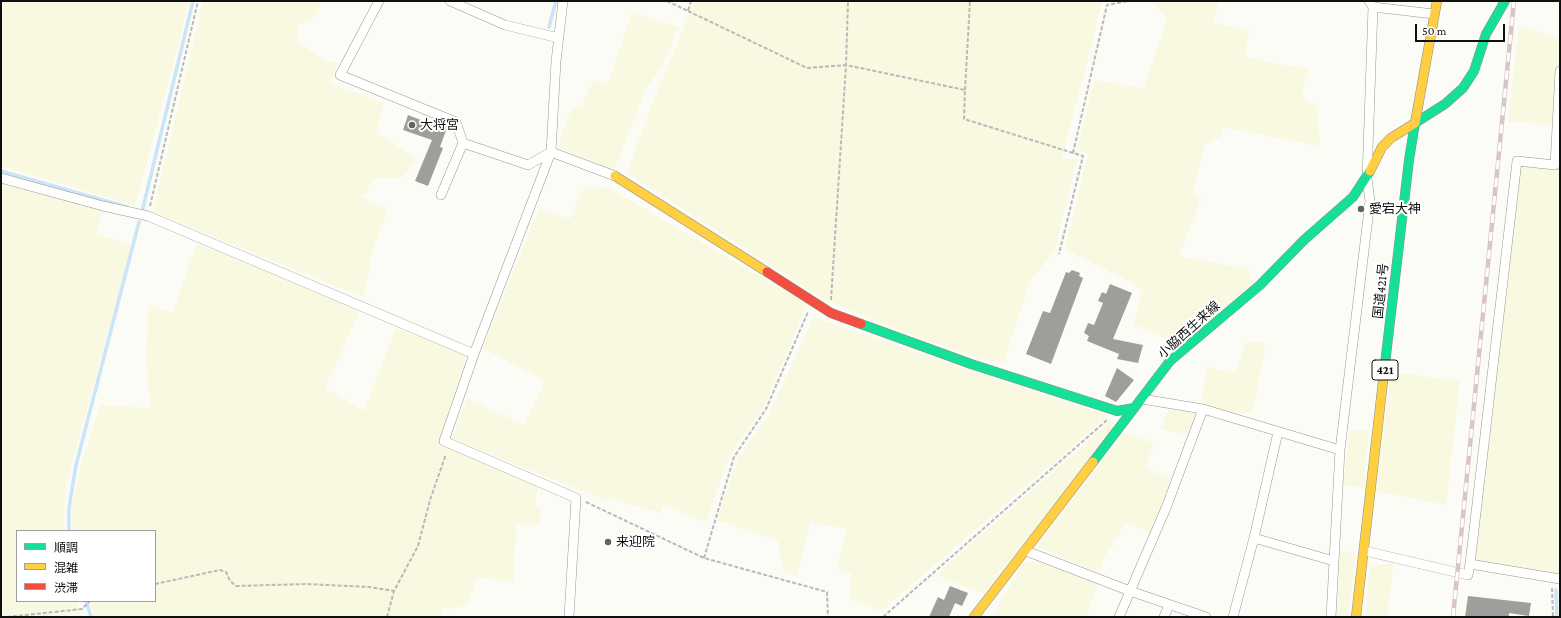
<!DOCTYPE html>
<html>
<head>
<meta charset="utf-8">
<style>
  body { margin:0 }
  #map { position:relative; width:1561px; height:618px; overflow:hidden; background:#fcfcf6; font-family:"Crimson Pro","Noto Sans JP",serif }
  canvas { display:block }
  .frame { position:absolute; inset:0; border:2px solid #101010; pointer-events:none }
  .legend { position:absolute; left:16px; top:530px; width:140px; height:72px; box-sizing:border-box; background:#fff; border:1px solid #9f9f9f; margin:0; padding:5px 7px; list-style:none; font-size:12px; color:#101010 }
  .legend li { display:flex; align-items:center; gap:8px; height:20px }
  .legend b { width:20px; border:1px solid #9f9f9f }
  .scale { position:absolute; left:1415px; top:24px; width:90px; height:18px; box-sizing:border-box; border:2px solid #101010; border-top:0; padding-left:5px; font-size:12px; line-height:14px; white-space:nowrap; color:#101010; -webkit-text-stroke:3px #fff; paint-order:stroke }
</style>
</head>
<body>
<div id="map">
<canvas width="1561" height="618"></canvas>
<div class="frame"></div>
<ul class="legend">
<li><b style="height:5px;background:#16e098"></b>順調</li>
<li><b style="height:5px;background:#ffcf43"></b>混雑</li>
<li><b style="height:5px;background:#f24e42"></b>渋滞</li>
</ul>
<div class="scale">50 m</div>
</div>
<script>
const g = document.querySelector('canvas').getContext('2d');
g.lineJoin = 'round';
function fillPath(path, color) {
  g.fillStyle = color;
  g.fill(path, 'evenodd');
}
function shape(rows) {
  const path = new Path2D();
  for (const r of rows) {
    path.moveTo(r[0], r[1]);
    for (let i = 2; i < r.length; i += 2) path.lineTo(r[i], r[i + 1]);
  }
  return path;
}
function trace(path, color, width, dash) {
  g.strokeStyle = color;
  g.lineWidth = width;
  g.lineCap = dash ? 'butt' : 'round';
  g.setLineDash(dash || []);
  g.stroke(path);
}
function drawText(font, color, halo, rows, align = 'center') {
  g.font = font + ' "Crimson Pro","Noto Sans JP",serif';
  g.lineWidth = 4;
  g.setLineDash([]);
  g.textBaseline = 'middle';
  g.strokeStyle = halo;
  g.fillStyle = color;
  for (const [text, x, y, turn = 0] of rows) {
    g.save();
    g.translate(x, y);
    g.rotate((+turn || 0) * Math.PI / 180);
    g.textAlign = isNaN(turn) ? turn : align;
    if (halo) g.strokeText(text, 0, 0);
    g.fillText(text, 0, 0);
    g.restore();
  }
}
const farmland = shape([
  [1,1,190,1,135,206,1,166],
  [203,1,322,1,315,17,300,24,296,42,327,61,338,63,330,84,384,103,376,133,416,158,403,178,375,179,361,197,388,209,374,245,363,297,153,212],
  [695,1,1106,1,1102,3,1062,159,1077,159,1055,250,1030,281,1004,362,987,361,914,336,824,300,627,173,654,99],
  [1152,1,1219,1,1213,23,1249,30,1245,57,1309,70,1301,97,1317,106,1320,146,1223,127,1220,137,1204,145,1193,193,1201,199,1179,256,1248,269,1253,283,1180,345,1133,324,1142,293,1137,285,1065,249,1088,154,1077,149,1094,80,1144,88,1167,20],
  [632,12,679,27,663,63,645,91,614,171,557,147,572,107,582,106,593,80,608,84],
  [1519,25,1560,39,1560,579,1470,564,1517,161,1555,165,1557,124,1508,122],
  [1,181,103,206,97,234,132,245,66,485,64,521,65,531,17,531,17,601,77,601,81,617,1,617],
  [584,187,609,188,807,304,763,409,729,456,706,523,664,505,660,513,609,498,608,501,452,439,467,398,524,425,545,381,482,348,539,209,570,219],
  [197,243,360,311,325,388,364,411,396,328,466,355,439,443,538,487,534,507,542,507,539,525,517,523,513,582,477,577,467,606,443,609,441,617,94,617,89,601,155,601,155,531,73,531,71,507,82,461,100,405,150,408,146,357,149,305,173,313],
  [814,317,1058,400,1109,415,881,611,849,598,851,573,837,570,846,529,810,522,797,576,783,572,778,541,717,520,738,458,767,418],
  [1251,341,1263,342,1265,350,1252,413,1235,414,1204,405,1201,401,1207,367,1235,373,1246,343],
  [1391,372,1460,381,1446,505,1376,491],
  [1169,408,1195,413,1197,417,1189,435,1161,429],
  [1112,420,1113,430,983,594,936,575],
  [1350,430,1369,431,1364,488,1343,485],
  [1124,433,1154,443,1146,469,1171,479,1151,533,1126,522,1104,558,1098,572,1036,546],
  [1340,551,1356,554,1348,617,1336,617],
  [1037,561,1095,582,1098,585,1086,617,993,617,1023,562],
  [1394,563,1387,617,1365,617,1370,566]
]);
const stream = shape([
  [549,27,556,1],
  [1,171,127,207],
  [140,211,142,212,193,1],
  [69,531,69,508,76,465,139,222],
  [1556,590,1557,617],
  [86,601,91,617]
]);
const building = shape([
  [408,115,431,124,433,119,448,125,440,147,443,148,428,186,415,181,432,140,403,130],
  [1072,270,1080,273,1079,276,1083,278,1051,364,1026,354,1043,311,1050,313,1066,272,1069,273],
  [1110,284,1132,293,1113,339,1143,345,1138,363,1117,359,1119,354,1087,341,1089,336,1084,333,1088,323,1094,325,1103,303,1098,301,1102,292,1106,294],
  [1117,368,1134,380,1116,402,1105,396],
  [950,586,968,593,962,606,955,603,949,617,929,617,938,597,944,600],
  [1468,596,1531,603,1529,616,1509,613,1509,617,1465,617]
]);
const path = shape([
  [667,1,688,11,691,1],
  [688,11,807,68,846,65,965,90,964,119,1083,156,1059,254],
  [965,90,970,1],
  [1073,153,1107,5,1128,1],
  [150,206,198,1],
  [831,300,846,65,848,1],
  [586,502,704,558,827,592,828,617],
  [704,558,734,457,766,409,808,312],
  [155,584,220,570,226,572,230,581,236,586,306,584,369,587,394,591],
  [1552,588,1553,617],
  [7,617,82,609,90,601],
  [387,617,394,591,418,546,430,500,446,454],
  [883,617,1107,420]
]);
const street = shape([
  [379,1,340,75,456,122,463,143,528,165,551,152,615,176],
  [450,1,505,25,559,38],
  [563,1,556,61,551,152,474,354,444,441,576,498,569,617],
  [1373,7,1434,14],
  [1560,71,1555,165,1517,161,1470,564,1560,579],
  [1,178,103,206,148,216,474,354],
  [441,195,463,143],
  [1142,399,1203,409,1340,450],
  [1254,538,1334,561],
  [1026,551,1130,591,1206,617],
  [1365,551,1468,575,1470,564],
  [1119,617,1166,508,1203,409],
  [1164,617,1169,605],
  [1233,617,1254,538,1278,432],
  [1331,617,1340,450,1370,201,1367,178,1373,7,1369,1]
]);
const fast = shape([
  [861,324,971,364,1117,411,1134,408],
  [1383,381,1409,160,1415,123,1445,104,1463,88,1474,71,1486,34,1505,1],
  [1093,462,1170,361,1260,285,1304,240,1353,197,1370,171]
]);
const slow = shape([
  [1370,171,1382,147,1391,138,1415,123,1437,1],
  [615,176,767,272],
  [974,617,1093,462],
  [1356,617,1383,381]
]);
const jam = shape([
  [767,272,831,313,861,324]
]);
const rail = shape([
  [1453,617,1514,1]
]);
const markers = [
  [412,125,4,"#636360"],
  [1361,209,4,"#636360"],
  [608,542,4,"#636360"]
];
const shields = [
  [1385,370,26]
];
const shieldNames = [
  ["421",1385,370]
];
const poiNames = [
  ["大将宮",420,125],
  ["愛宕大神",1369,209],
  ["来迎院",616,542]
];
const streetNames = [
  ["国道421号",1381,291,-84],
  ["小脇西生来線",1189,330,-42]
];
fillPath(farmland, '#f9f9e2');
trace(stream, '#cae4f8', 3.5);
fillPath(building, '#a09e9b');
trace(street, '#969694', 10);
trace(fast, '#8d8d8a', 10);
trace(slow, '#8d8d8a', 10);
trace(jam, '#8d8d8a', 10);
trace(path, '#b9b9b8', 2, [4, 2]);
trace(street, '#fffffe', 9);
trace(fast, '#16e098', 9);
trace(slow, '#ffcf43', 9);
trace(jam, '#f24e42', 9);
trace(rail, '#d9c6c4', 4.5);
trace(rail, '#fff', 3, [9]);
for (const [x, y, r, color] of markers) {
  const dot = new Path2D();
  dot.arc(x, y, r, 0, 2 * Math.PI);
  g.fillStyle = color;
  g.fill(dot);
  trace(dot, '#fff', 1.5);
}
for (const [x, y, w] of shields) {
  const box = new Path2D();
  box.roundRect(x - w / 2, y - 10, w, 20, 3);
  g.fillStyle = '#fff';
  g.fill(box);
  trace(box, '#101010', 1);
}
drawText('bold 12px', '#101010', null, shieldNames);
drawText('13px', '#101010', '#fff', poiNames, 'left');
drawText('13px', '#101010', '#fff', streetNames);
</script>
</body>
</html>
